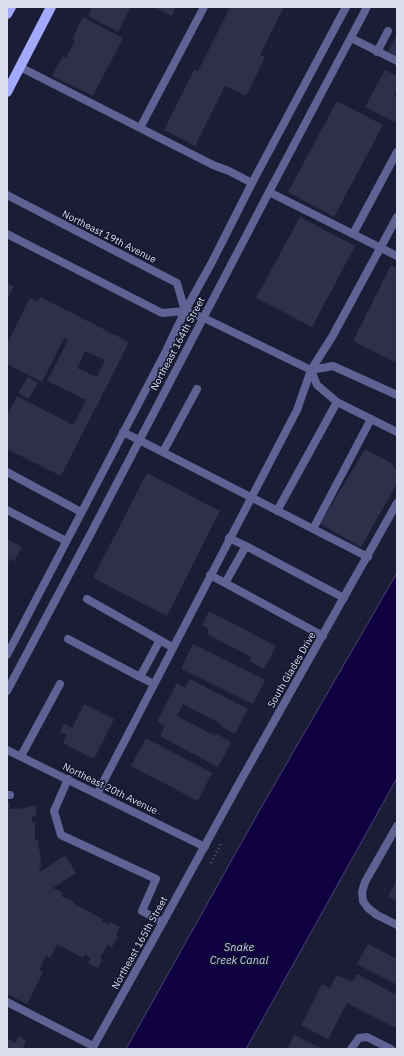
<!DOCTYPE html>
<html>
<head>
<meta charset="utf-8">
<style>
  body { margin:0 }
  #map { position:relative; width:404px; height:1056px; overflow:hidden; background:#1b1d36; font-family:"IBM Plex Sans",sans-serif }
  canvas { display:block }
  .frame { position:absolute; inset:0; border:8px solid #dbdeef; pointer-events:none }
</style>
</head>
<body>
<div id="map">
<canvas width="404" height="1056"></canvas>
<div class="frame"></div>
</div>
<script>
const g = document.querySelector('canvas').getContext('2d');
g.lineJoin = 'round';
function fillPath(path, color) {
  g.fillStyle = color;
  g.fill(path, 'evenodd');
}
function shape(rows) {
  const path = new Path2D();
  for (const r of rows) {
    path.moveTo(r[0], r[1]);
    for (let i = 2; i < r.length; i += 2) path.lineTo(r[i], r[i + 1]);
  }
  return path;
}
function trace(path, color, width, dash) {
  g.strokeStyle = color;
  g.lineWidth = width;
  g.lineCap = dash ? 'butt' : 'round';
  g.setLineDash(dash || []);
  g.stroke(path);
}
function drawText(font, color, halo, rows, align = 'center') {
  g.font = font + ' "IBM Plex Sans",sans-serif';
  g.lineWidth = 3;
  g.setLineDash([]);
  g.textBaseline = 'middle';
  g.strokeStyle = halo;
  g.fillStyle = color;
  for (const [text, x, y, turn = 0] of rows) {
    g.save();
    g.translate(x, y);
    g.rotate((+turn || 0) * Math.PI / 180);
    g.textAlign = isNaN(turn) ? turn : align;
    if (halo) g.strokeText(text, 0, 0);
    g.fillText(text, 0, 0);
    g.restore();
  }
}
const water = shape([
  [397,573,397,778,246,1049,126,1049,262,806,397,573]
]);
const building = shape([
  [92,7,131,7,118,32,88,16],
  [154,7,176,7,172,16],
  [230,7,284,7,260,55,265,57,246,96,225,86,195,146,164,130,194,70,198,71],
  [83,17,123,38,93,96,52,76,63,56,66,58,75,41,72,39],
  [397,34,397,57,388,52],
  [385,70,397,76,397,89,394,95,397,97,397,123,365,107],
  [337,101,383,125,334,217,288,192],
  [300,217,355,246,312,327,256,298],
  [391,265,397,269,397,363,353,341],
  [7,283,14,286,7,300],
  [40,297,129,342,61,476,7,449,7,415,17,396,73,425,86,400,47,381,68,340,64,338,42,382,7,364,7,344,30,298,38,302],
  [85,351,105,360,97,377,77,368],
  [28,377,38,383,29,399,18,393],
  [365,449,391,463,394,467,397,473,397,478,395,487,361,547,320,524],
  [147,473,220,511,167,616,93,578],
  [7,539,22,547,14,561,10,559,7,566],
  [209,611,276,646,264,669,249,661,251,657,207,634,209,629,202,625],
  [193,644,265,680,253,704,181,669],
  [190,679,248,709,235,734,220,726,221,724,183,704,177,716,215,736,216,733,231,742,218,767,160,736,165,726,157,722,177,683,185,688],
  [84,704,114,719,94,759,63,743,67,735,60,732,64,724,72,728],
  [146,738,212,773,198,801,131,766],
  [7,803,10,803,10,809,27,808,27,806,36,806,36,816,32,816,32,823,35,823,35,840,38,840,39,850,40,850,41,868,39,868,40,872,65,855,76,873,53,888,63,893,61,896,74,902,74,904,103,919,102,921,108,925,110,922,120,927,116,934,118,936,112,947,107,945,100,958,102,959,98,968,88,963,91,958,85,955,83,958,57,944,50,958,46,956,39,970,43,972,27,1004,7,994],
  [397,879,397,901,388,897],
  [368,944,397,959,397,985,357,964],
  [357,974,397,995,397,1025,396,1028,347,1003,328,1039,301,1025,322,984,330,988,337,975,352,982],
  [294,1035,323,1049,287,1049],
  [19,1036,26,1041,23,1047,26,1049,7,1049,7,1038,15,1043]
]);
const path = shape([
  [211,863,221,843]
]);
const service = shape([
  [351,38,397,61],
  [377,52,388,31],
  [20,67,213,165,229,171,252,183],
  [140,128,204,7],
  [269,192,397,256],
  [353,234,397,152],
  [139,440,368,557],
  [163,452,197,389],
  [7,472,81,512],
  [7,510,66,541],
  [277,511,337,402],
  [313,529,371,419],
  [229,538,246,546],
  [210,575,225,583],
  [87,599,172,647],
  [323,636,225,583,246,546,344,598],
  [68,639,140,677],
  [154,684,140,677,160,640],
  [21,756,60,684],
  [68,779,54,811,61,835,156,879,142,911,163,922],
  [97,794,297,410,311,370,332,337,397,217],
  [7,795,10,795],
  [7,1002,93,1046]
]);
const minor = shape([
  [7,750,205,847],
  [397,826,365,882,362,892,363,901,368,908,377,915,397,925],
  [92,1049,163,922,237,787,397,503],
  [351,1049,359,1038,367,1037,391,1049]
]);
const tertiary = shape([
  [7,195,177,283,185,311],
  [7,234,162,313,185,311,204,318,311,370,333,366,397,395],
  [311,370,317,385,337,402,397,432],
  [123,432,139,440],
  [7,655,166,351,185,311,211,264,252,183,346,7],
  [7,691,90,535,269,192,367,7]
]);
const primary = shape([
  [7,14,11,7],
  [7,92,51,7]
]);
const streetNames = [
  ["Northeast 19th Avenue",109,237,27],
  ["Northeast 164th Street",178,344,-62],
  ["South Glades Drive",292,670,-60],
  ["Northeast 20th Avenue",110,789,26],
  ["Northeast 165th Street",140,943,-61]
];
const waterNames = [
  ["Snake",239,948],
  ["Creek Canal",239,961]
];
fillPath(water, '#0e0041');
trace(water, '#4c4375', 1);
fillPath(building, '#2e304b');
trace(path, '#56586f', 2.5, [1, 3]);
trace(service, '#5e6394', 8);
trace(minor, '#5e6394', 8);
trace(tertiary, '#5e6394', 8);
trace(primary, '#a1a9fa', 10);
drawText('10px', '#dbdeef', '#12142c', streetNames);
drawText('italic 11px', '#c4c9f2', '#12142c', waterNames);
</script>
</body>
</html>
